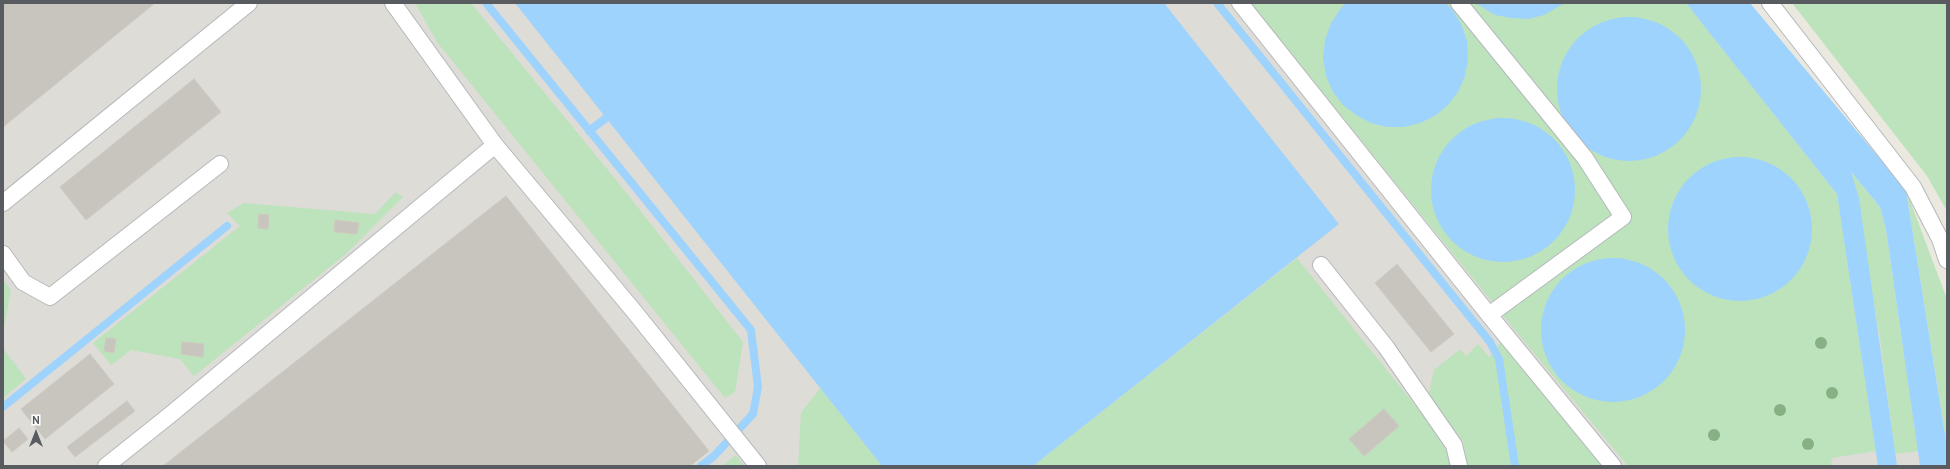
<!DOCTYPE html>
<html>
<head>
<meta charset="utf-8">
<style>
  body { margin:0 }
  #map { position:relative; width:1950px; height:469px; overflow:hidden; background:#ebe9df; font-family:Overpass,sans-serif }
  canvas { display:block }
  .frame { position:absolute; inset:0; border:4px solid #585c60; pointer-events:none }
  .north { position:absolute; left:16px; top:413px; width:40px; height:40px; -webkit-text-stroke:3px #fff; paint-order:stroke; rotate:0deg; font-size:11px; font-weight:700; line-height:16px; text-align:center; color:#585c60 }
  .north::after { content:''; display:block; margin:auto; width:14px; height:18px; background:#585c60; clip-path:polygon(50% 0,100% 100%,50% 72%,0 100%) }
</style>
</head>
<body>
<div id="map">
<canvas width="1950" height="469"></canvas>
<div class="frame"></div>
<div class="north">N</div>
</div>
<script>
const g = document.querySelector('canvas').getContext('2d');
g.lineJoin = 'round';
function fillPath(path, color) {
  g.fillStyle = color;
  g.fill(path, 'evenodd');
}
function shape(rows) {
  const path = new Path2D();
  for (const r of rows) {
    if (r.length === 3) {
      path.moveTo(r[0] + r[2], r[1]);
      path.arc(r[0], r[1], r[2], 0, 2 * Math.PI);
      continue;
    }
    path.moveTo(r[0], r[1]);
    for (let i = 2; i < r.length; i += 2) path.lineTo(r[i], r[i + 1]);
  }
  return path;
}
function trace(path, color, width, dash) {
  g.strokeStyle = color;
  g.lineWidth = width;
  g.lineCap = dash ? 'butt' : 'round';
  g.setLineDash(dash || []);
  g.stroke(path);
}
const industrial = shape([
  [3,3,1750,3,1947,447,1947,466,3,466]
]);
const green = shape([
  [415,3,471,3,625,191,743,342,735,392,725,398,437,42],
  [1250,3,1686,3,1837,194,1876,451,1832,458,1831,466,1628,466,1518,334],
  [1792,3,1947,3,1947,211,1927,176],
  [1850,171,1880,207,1886,230,1918,451,1895,454,1880,338],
  [1906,190,1947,299,1947,447],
  [396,192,403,197,347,253,194,376,180,359,131,350,111,365,93,343,240,226,227,213,244,203,375,214],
  [1297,258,1434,429,1452,462,1452,466,1033,466],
  [3,280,11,290,3,333],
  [1502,341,1604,466,1467,466,1463,441,1428,397,1434,370,1460,349,1466,356,1478,344,1489,357],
  [3,348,26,379,3,398],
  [820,388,882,466,798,466,801,413],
  [736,455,744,466,722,466]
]);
const water = shape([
  [515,3,1164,3,1339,224,1033,466,882,466],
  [1346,3,1445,3,1452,9,1461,24,1467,41,1468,59,1465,76,1458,92,1448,105,1435,116,1420,123,1404,127,1387,127,1371,123,1356,115,1343,105,1333,92,1326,76,1323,58,1325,40,1331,23,1341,8],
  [1475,3,1565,3,1544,15,1528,19,1511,18,1495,15],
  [1686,3,1750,3,1906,190,1947,447,1947,466,1920,466,1886,230,1880,207,1851,172,1859,198,1897,466,1878,466,1837,194],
  [1629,89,72],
  [1503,190,72],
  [1740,229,72],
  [1613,330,72]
]);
const stream = shape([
  [486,3,751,330,758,387,753,414,714,456,701,466],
  [1217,3,1490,342,1499,359,1515,466],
  [589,131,606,118],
  [3,407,227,226]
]);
const building = shape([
  [3,3,155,3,3,127,3,3],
  [194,79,221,112,86,220,60,187,194,79],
  [506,196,709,451,690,466,163,466,506,196],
  [259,214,269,215,268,229,258,228,259,214],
  [335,220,359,223,357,234,334,232,335,220],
  [1397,264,1454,334,1431,352,1375,283,1397,264],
  [106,338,116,339,114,353,104,351,106,338],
  [182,342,204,344,203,357,181,354,182,342],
  [90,354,114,384,45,439,21,409,90,354],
  [127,401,135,411,75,457,67,447,127,401],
  [1384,409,1399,426,1364,456,1349,439,1384,409],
  [19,428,28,439,12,452,3,441,19,428]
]);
const lane = shape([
  [393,3,495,145,633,310,758,466],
  [1240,3,1489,315,1613,466],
  [1459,3,1585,158,1623,217,1489,315],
  [1770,3,1913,187,1940,239,1947,260],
  [3,203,249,3],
  [3,254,23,282,50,297,220,164],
  [1321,265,1386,347,1454,445,1459,466],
  [106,466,170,415,495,145]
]);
const trees = [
  [1821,343],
  [1832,393],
  [1780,410],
  [1714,435],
  [1808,444]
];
fillPath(industrial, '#dedcd7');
fillPath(green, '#bce3bc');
fillPath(water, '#9ed3fd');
trace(stream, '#9ed3fd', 8);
fillPath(building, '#c8c5bf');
trace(building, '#cfcabe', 1);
trace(lane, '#b5b8bc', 18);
trace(lane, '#fff', 16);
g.fillStyle = '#87b084';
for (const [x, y] of trees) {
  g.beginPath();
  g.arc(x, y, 6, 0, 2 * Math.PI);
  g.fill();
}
</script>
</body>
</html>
